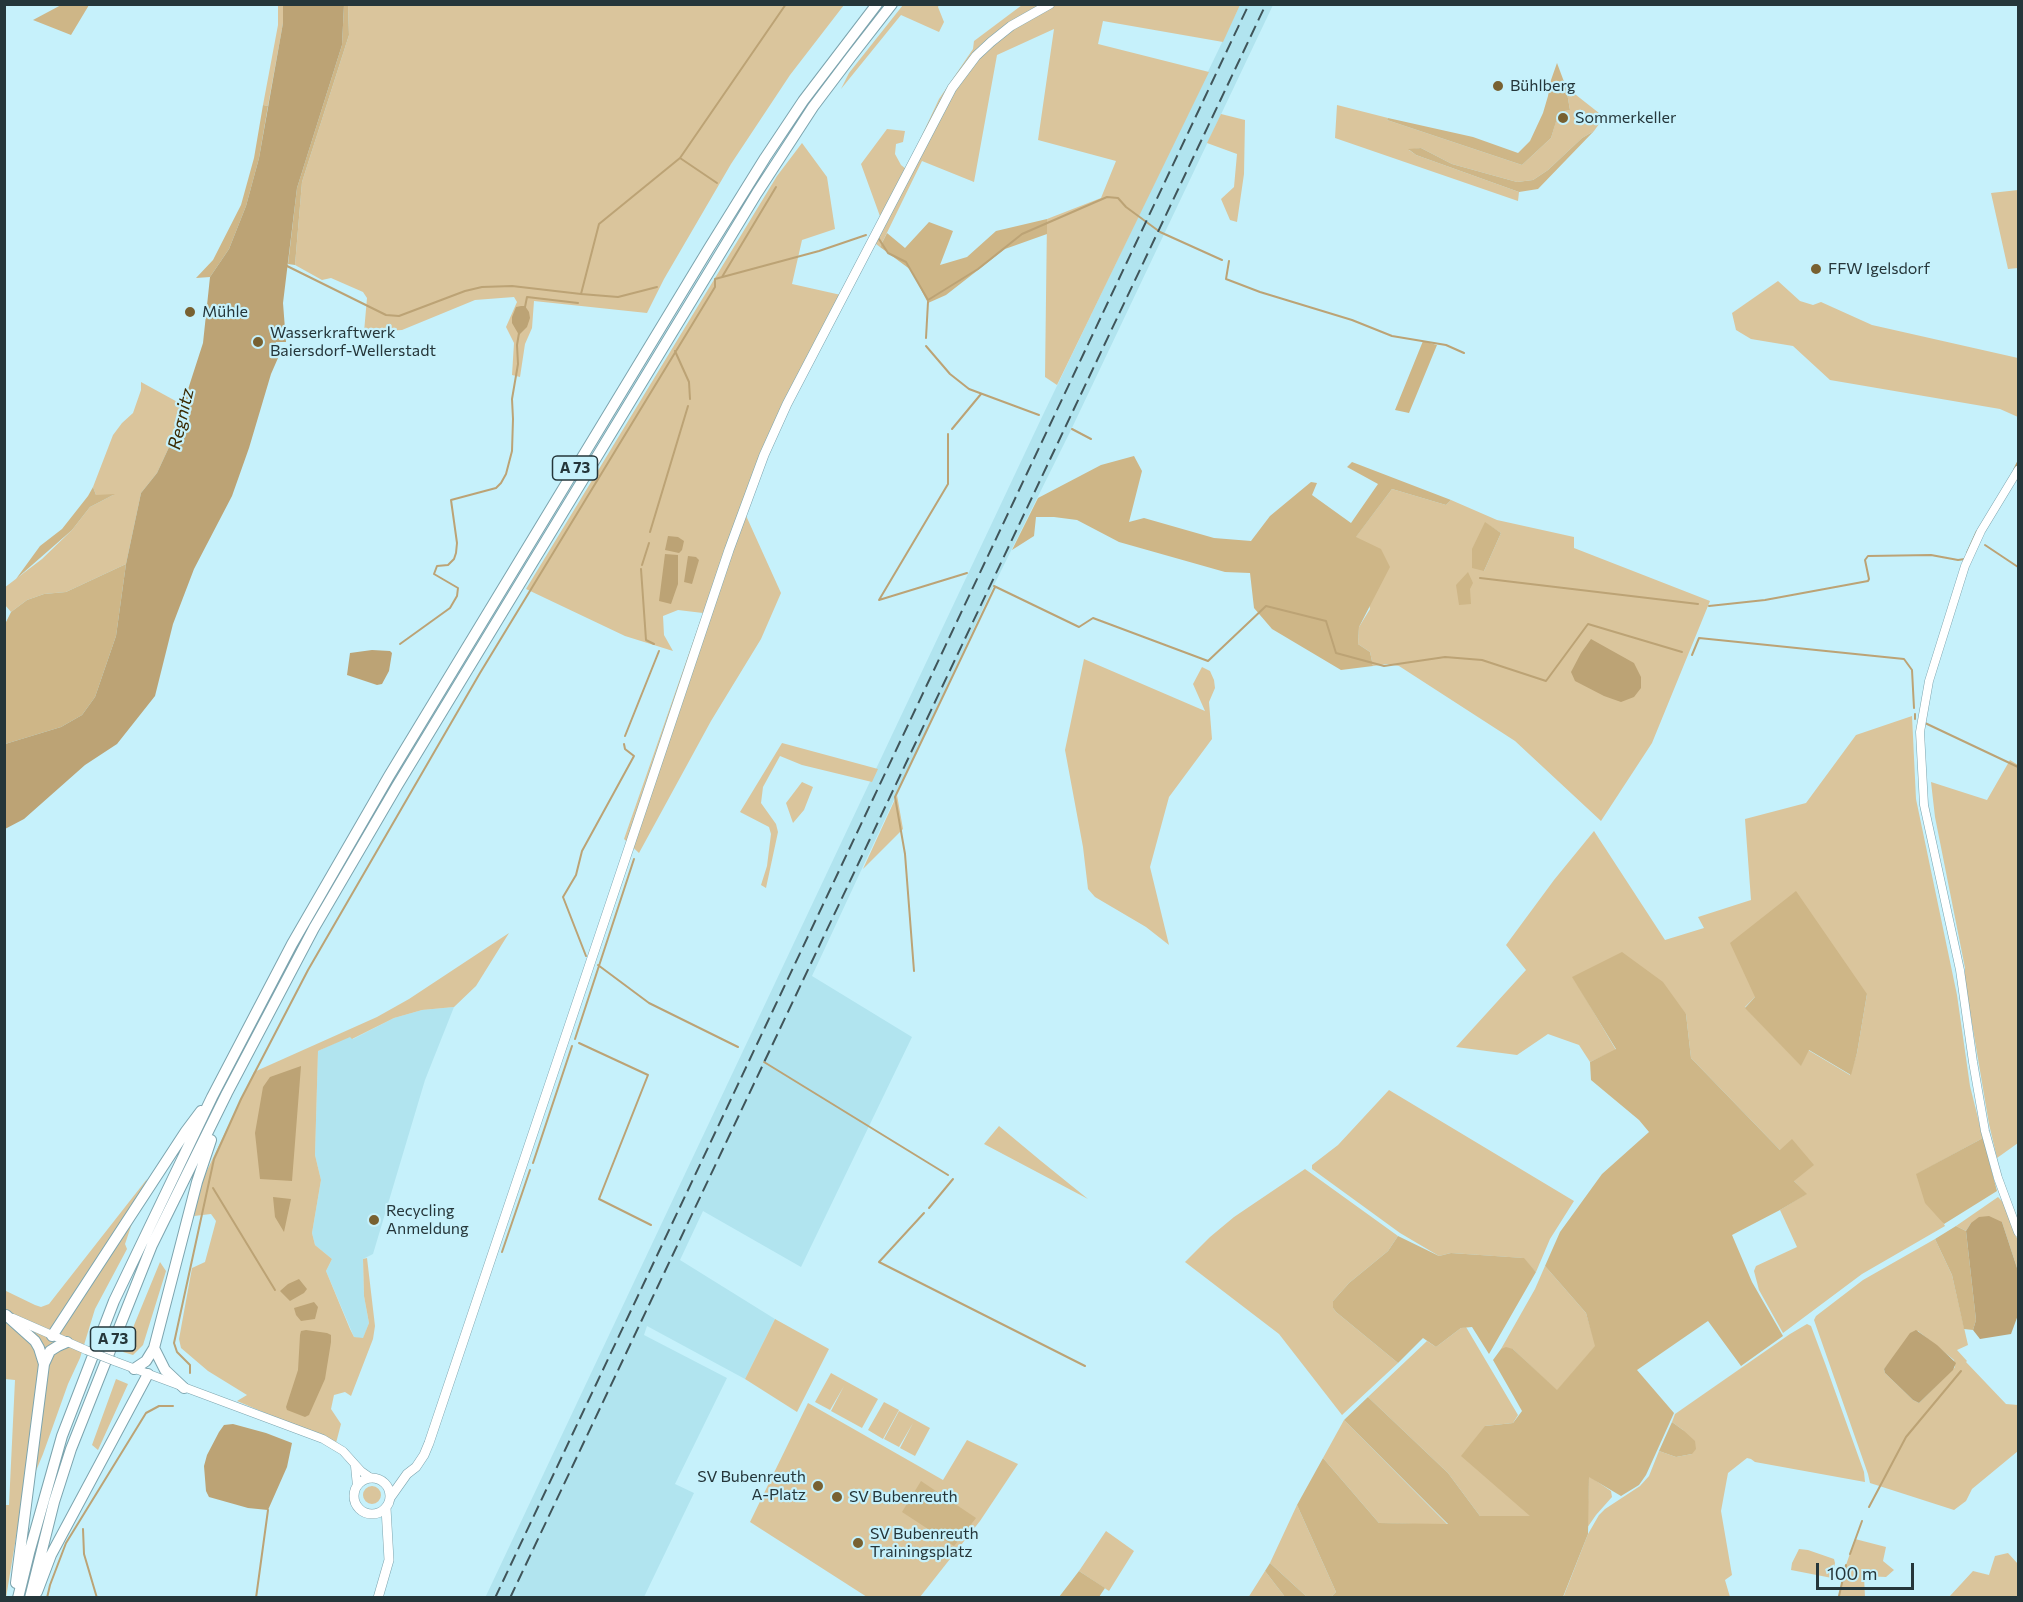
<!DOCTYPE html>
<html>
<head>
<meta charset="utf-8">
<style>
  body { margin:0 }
  #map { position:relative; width:2023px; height:1602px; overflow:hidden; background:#c6f1fb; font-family:Commissioner,sans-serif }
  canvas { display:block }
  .frame { position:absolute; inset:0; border:6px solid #25363a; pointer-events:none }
  .scale { position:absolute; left:1816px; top:1563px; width:98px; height:27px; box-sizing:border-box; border:3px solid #25363a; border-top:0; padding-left:8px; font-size:18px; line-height:21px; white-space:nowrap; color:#25363a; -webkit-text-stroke:4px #c6f1fb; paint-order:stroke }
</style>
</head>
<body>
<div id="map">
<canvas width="2023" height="1602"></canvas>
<div class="frame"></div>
<div class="scale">100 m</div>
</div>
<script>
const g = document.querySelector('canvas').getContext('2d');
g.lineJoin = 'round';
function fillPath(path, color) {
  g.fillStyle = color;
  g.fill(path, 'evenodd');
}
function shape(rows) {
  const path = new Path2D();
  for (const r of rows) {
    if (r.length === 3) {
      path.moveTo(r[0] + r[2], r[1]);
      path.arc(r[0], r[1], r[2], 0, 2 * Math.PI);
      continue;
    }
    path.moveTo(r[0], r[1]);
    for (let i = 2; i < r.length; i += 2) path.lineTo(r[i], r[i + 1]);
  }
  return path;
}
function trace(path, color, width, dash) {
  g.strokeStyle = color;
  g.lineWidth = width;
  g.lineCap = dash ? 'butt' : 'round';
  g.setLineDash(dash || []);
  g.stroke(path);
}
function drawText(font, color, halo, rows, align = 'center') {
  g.font = font + ' Commissioner,sans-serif';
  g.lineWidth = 4.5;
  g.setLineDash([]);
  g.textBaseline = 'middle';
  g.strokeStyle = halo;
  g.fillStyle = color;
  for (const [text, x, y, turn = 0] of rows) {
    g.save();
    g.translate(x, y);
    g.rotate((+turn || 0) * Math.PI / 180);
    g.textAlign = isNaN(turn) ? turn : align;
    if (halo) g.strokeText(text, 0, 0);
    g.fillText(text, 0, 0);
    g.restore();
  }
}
const built = shape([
  [1240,5,1273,5,1070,432,993,587,812,976,912,1037,801,1267,703,1211,680,1260,775,1319,745,1379,647,1326,644,1335,727,1378,675,1484,694,1493,644,1597,485,1598,1041,419],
  [454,1007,425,1080,373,1254,363,1259,364,1296,369,1323,363,1339,354,1337,326,1271,332,1259,315,1245,312,1233,321,1180,315,1155,318,1051,350,1036,353,1039,394,1018,422,1010]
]);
const green = shape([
  [278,5,283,5,283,23,268,106,263,105,278,25],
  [348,5,844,5,790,75,731,164,664,279,647,313,534,301,532,328,525,344,520,377,512,375,514,343,506,327,517,302,514,297,475,300,402,330,364,332,367,298,363,292,331,278,322,280,295,265,302,182,349,35],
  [903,5,939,5,938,7,944,22,939,32,901,15,841,89,849,73],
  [1022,5,1240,5,1223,42,1103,21,1098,44,1209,72,1057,385,1045,377,1047,219,1101,198,1116,161,1038,140,1054,29,997,55,974,182,922,161,880,247,872,241,881,219,861,164,887,129,905,131,903,142,896,144,895,154,901,165,906,169,939,99,973,49,974,41],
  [1566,87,1604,117,1594,131,1582,138,1548,170,1533,180,1517,182,1452,164,1421,148,1409,150,1416,155,1519,192,1518,201,1335,138,1337,105,1388,118,1387,120,1522,165,1551,138,1559,111,1570,110],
  [1221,114,1245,120,1244,174,1237,222,1230,220,1221,199,1234,187,1237,154,1207,143],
  [802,143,827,177,835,229,802,240,792,284,841,295,743,509,781,593,761,639,711,721,639,853,624,839,703,613,678,610,663,616,664,635,673,651,625,636,526,589,777,176],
  [2018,190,2018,268,2008,269,1991,193],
  [1778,281,1800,301,1813,305,1821,302,1872,325,2018,358,2018,417,2000,409,1830,380,1793,346,1751,339,1736,330,1732,313],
  [141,382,183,405,170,445,157,473,141,493,126,564,66,592,44,594,27,600,11,612,5,605,4,588,42,559,72,530,90,507,113,495,96,495,93,487,113,435,122,423,133,413,141,390],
  [1392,489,1446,505,1451,500,1497,520,1574,537,1574,548,1710,601,1652,743,1601,821,1515,741,1399,666,1387,664,1373,666,1370,652,1358,644,1359,627,1370,609,1355,538],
  [1485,523,1501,533,1484,571],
  [1084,659,1205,711,1193,684,1202,667,1210,671,1214,680,1215,688,1209,702,1212,739,1169,797,1150,867,1169,945,1146,927,1095,897,1088,889,1083,847,1065,750],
  [1912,716,1916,799,1957,995,1970,1086,1983,1138,1917,1174,1945,1226,1862,1274,1783,1333,1759,1290,1754,1271,1756,1266,1797,1247,1780,1210,1806,1194,1794,1181,1780,1150,1691,1058,1686,1014,1573,977,1616,1050,1590,1062,1579,1045,1548,1034,1517,1055,1456,1047,1526,970,1506,945,1554,880,1594,831,1665,940,1704,928,1698,917,1751,900,1745,819,1806,803,1856,735],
  [1867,994,1857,1053,1850,1075,1808,1050,1801,1065,1745,1007,1755,997],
  [782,743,878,769,872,782,802,765,780,756,763,787,761,803,776,824,778,832,766,888,761,885,767,866,771,834,769,827,740,812],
  [2010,760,2018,765,2018,1143,1997,1158,1989,1124,1965,982,1965,968,1935,817,1931,782,1987,800],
  [802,782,813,787,804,810,793,823,786,803],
  [897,795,903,829,863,869],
  [509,933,476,986,454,1007,422,1010,394,1018,352,1039,350,1037,318,1051,315,1155,321,1180,312,1233,315,1245,332,1259,326,1271,350,1329,354,1337,363,1338,369,1323,364,1296,363,1259,367,1258,375,1326,373,1339,351,1396,345,1392,334,1395,331,1409,341,1424,336,1443,237,1401,247,1395,208,1371,181,1348,179,1339,192,1268,205,1262,216,1221,211,1214,194,1216,202,1181,254,1072,377,1017,409,999],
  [1389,1090,1574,1201,1550,1239,1536,1272,1523,1258,1451,1253,1439,1256,1400,1233,1312,1169,1312,1165,1338,1145],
  [999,1126,1041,1161,1088,1199,984,1144],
  [1305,1169,1398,1236,1388,1251,1349,1283,1333,1301,1333,1308,1336,1312,1398,1363,1342,1415,1279,1334,1185,1262,1210,1237,1234,1217],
  [147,1179,125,1244,127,1249,95,1309,80,1358,68,1384,43,1454,21,1507,6,1598,4,1597,4,1505,9,1505,15,1380,5,1379,4,1290,35,1305,41,1307,49,1304],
  [1998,1197,2003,1202,2018,1241,2018,1271,2002,1222,1971,1223,1966,1231,1956,1226],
  [1935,1239,1952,1275,1968,1345,1957,1350,1967,1361,1966,1362,2006,1404,2018,1405,2018,1451,1972,1489,1966,1501,1954,1510,1870,1483,1868,1474,1814,1320,1816,1316,1863,1280],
  [1918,1331,1954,1360,1955,1367,1919,1403,1913,1400,1885,1373,1884,1369],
  [160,1262,166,1271,143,1345,133,1355,123,1352],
  [1545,1266,1586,1313,1596,1346,1557,1391,1513,1349,1501,1349,1535,1289],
  [775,1319,829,1349,797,1412,745,1379],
  [1807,1324,1811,1326,1826,1366,1864,1472,1865,1482,1755,1462,1751,1459,1747,1458,1728,1473,1721,1511,1732,1575,1725,1580,1730,1597,1563,1598,1588,1534,1599,1515,1605,1509,1640,1486,1649,1476,1659,1451,1676,1457,1692,1454,1683,1430,1672,1422,1675,1414,1790,1334],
  [1466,1327,1518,1415,1513,1423,1485,1426,1531,1516,1480,1516,1448,1473,1368,1397,1427,1341,1436,1347,1461,1328],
  [831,1373,878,1399,862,1428,831,1411,844,1386,830,1410,815,1402],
  [116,1379,128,1384,98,1450,92,1445],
  [884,1402,899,1410,883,1439,868,1430],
  [808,1403,943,1480,967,1440,1018,1464,980,1521,920,1597,867,1597,750,1522],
  [899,1411,930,1428,915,1456,900,1448,913,1423,899,1447,884,1439],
  [1344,1420,1448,1525,1379,1523,1323,1458],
  [1589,1476,1611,1491,1612,1497,1596,1515,1587,1528],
  [372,1495,9],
  [1297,1505,1336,1592,1331,1597,1307,1597,1270,1563],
  [1106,1531,1134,1551,1109,1591,1079,1571],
  [1855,1539,1886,1547,1883,1561,1894,1570,1886,1577,1864,1576,1865,1597,1839,1596,1846,1565],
  [1799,1549,1808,1550,1834,1559,1835,1563,1832,1578,1791,1570,1792,1563],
  [2008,1553,2018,1564,2018,1597,1949,1597,1973,1571,1989,1575,1995,1556],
  [1265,1571,1285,1597,1248,1598]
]);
const forest = shape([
  [63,4,89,5,71,35,33,20],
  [344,5,348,5,349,35,302,182,295,265,288,264,297,188,342,45],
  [1557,63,1566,87,1570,110,1559,112,1551,138,1522,165,1387,120,1388,118,1473,137,1518,153,1530,141,1543,113,1548,96,1551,80],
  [263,105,268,106,259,158,246,206,229,249,210,277,196,278,213,260,241,205,254,158],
  [1594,131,1538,189,1519,192,1416,155,1408,149,1421,148,1452,164,1517,182,1533,180,1548,170,1582,138],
  [1047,219,1047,234,1005,249,946,295,928,303,911,270,880,247,887,233,905,248,929,222,953,231,940,265,967,257,996,231],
  [1423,341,1437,345,1409,413,1395,410],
  [1134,456,1142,471,1129,522,1144,518,1214,538,1251,541,1270,516,1311,482,1317,483,1312,495,1351,523,1378,484,1347,467,1352,462,1451,500,1446,505,1392,489,1356,537,1381,549,1390,567,1359,627,1358,644,1370,652,1373,666,1341,670,1272,629,1254,608,1250,573,1225,572,1119,542,1077,520,1054,517,1036,517,1034,536,1012,550,1038,498,1101,465],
  [93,487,96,495,115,494,90,507,72,530,16,579,40,546,62,529,88,496],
  [1485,522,1501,533,1484,571,1472,568,1472,549],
  [126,564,116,636,95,697,82,715,61,727,5,744,4,626,11,612,27,600,44,594,66,592],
  [1468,572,1473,583,1470,589,1471,604,1459,605,1456,585],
  [1796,891,1867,994,1857,1053,1851,1075,1809,1050,1801,1066,1745,1008,1755,997,1730,943],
  [1622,952,1663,982,1686,1014,1691,1058,1780,1150,1792,1139,1814,1165,1794,1181,1807,1194,1780,1210,1732,1235,1752,1282,1783,1336,1741,1366,1708,1321,1637,1370,1674,1413,1646,1475,1639,1485,1621,1496,1589,1477,1588,1534,1563,1597,1331,1597,1336,1592,1297,1505,1323,1458,1379,1523,1448,1524,1344,1420,1368,1397,1448,1473,1480,1516,1530,1516,1461,1456,1485,1426,1513,1423,1522,1411,1493,1360,1501,1349,1506,1347,1513,1349,1557,1390,1595,1346,1586,1313,1545,1266,1560,1232,1602,1174,1649,1132,1639,1120,1591,1080,1590,1062,1616,1049,1572,977],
  [1983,1138,1997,1191,1944,1224,1925,1203,1916,1174],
  [1956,1226,1966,1231,1976,1320,1973,1330,1964,1329,1952,1275,1935,1239],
  [1398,1236,1439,1256,1451,1253,1524,1258,1536,1272,1489,1354,1472,1327,1461,1328,1436,1347,1423,1338,1398,1363,1336,1312,1333,1308,1333,1301,1349,1283,1388,1251],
  [1672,1422,1683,1430,1695,1441,1696,1449,1692,1454,1676,1457,1659,1451],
  [921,1481,976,1518,954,1546,902,1512],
  [1270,1563,1307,1597,1285,1597,1265,1571],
  [1079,1571,1105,1588,1099,1597,1059,1597]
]);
const water = shape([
  [283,5,344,5,342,45,297,188,283,303,286,342,276,342,273,350,279,353,278,358,271,374,249,448,232,496,194,569,173,624,155,696,117,744,85,765,24,819,5,829,5,744,61,727,82,715,95,697,116,636,126,564,141,493,157,473,170,445,203,343,210,277,229,249,246,206,259,158,283,23],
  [521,306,525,306,529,312,530,318,527,327,519,335,512,323,512,317,516,307],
  [668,536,678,537,684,541,682,550,679,553,665,550],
  [665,554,678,555,678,584,671,604,659,601],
  [688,556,696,557,699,560,692,584,684,582],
  [1591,639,1634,663,1641,677,1641,688,1634,697,1621,702,1604,696,1575,681,1571,672,1581,653],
  [372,650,390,651,392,653,389,671,382,684,377,685,347,675,350,653],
  [301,1066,292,1181,260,1179,255,1133,263,1087,270,1077],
  [273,1197,291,1199,284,1232,275,1217],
  [1989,1216,2002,1222,2018,1271,2018,1315,2011,1334,1980,1339,1973,1330,1976,1320,1966,1231,1971,1223,1979,1217],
  [299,1279,307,1289,304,1293,290,1301,280,1291,288,1284],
  [314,1302,318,1307,315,1319,301,1321,296,1315,294,1308],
  [306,1330,327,1333,331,1335,331,1342,325,1379,309,1415,305,1417,287,1410,286,1407,298,1370,300,1335,301,1331],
  [1916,1330,1937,1345,1956,1363,1953,1370,1919,1403,1913,1400,1885,1373,1884,1369,1910,1333],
  [233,1424,266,1433,292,1443,287,1467,268,1510,248,1508,209,1497,206,1491,204,1466,207,1455,219,1432,224,1425]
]);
const stream = shape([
  [680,158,717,183],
  [879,239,888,253,906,262,928,300,978,269,1022,234,1107,197,1118,198,1126,207,1160,232,1222,260],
  [1229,261,1226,279,1260,292,1352,320,1392,336,1446,345,1464,353],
  [287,266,386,315,399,316,465,291,482,287,512,286,581,294],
  [722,277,776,187],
  [657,287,618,297,581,294,599,224,680,158,786,4],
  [525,307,527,297,578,303],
  [926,338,928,302],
  [926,346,950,374,969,389,1039,415],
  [675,351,689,382,690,399],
  [952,429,981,394],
  [1072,429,1091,439],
  [948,434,948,484,879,600,967,573],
  [2014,470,2018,462],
  [650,532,688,406],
  [1985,545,2018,567],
  [1967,553,1977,531],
  [642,565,649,543],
  [641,569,646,640,654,644],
  [1480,578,1698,604],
  [994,586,1079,627,1093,618,1208,661,1266,606,1326,621,1336,653,1384,666,1445,657,1482,660,1546,681,1588,624,1682,652],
  [1709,606,1765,600,1868,581,1869,579,1865,560,1868,556,1931,555,1958,560,1965,559],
  [400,644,450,608,457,596,458,588,434,574,437,566,448,565,454,559,456,553,457,543,451,500,496,488,501,483,506,474,512,451,513,419,512,399,518,364,517,345,519,333],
  [1692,655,1699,638,1904,659,1912,670,1914,708],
  [1915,714,1915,719],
  [1925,723,2018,767],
  [625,736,659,651],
  [586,956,563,897,576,875,582,851,634,756,625,749,624,744],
  [598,965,649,1003,738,1047],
  [914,971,905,854,895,797,995,587],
  [575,1039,634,859],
  [579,1043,648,1075,599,1199,651,1225],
  [764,1062,948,1175],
  [533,1163,572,1046],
  [213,1188,275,1290],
  [929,1208,953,1179],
  [924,1213,879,1262,1085,1366],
  [502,1252,530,1170],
  [190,1373,190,1365,177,1352,174,1343,214,1159,241,1099,308,970,480,673,715,287,715,279,819,251,866,235],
  [1869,1507,1906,1437,1961,1371],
  [83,1529,84,1554,97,1598],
  [1850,1554,1862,1521],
  [1839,1596,1846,1565],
  [47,1598,50,1585,66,1543,146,1413,159,1406,173,1406],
  [256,1598,268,1510]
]);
const minor = shape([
  [2018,470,1981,531,1965,566,1929,681,1920,732,1924,805,1960,970,1973,1062,1985,1131,1998,1178,2018,1232],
  [13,1318,86,1350],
  [114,1361,323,1439,343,1451,361,1471,371,1478],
  [355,1466,357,1486]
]);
const major = shape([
  [372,1496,18],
  [390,1498,407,1474,416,1467,424,1455,429,1443,729,550,764,455,787,404,952,88,976,56,991,42,1011,26,1050,4],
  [378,1598,389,1560,386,1508]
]);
const highway = shape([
  [6,1315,35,1341,39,1348,44,1364],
  [52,1336,186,1131,201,1111],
  [154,1348,165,1370,184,1388],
  [134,1369,146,1361,154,1348,197,1182,211,1140],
  [16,1583,44,1364,50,1351,58,1346,67,1342],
  [37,1592,51,1555,148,1374],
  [18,1598,29,1553,62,1436,114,1301,212,1097,292,944,389,776,709,248,765,158,803,101,877,4],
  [30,1598,54,1502,71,1449,152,1245,227,1093,314,928,397,786,757,193,813,107,850,58,892,4]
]);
const rail = shape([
  [495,1598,1249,4],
  [510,1598,1266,4]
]);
const minorBridge = shape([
  [86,1350,114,1361]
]);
const markers = [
  [1498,86,6,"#786131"],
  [1563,118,6,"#786131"],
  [1816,269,6,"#786131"],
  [190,312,6,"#786131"],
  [258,342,6,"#786131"],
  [374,1220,6,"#786131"],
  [818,1486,6,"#786131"],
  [837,1497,6,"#786131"],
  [858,1543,6,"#786131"]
];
const shields = [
  [575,468,45],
  [113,1339,45]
];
const shieldNames = [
  ["A 73",575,468],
  ["A 73",113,1339]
];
const poiNames = [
  ["Bühlberg",1510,86],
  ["Sommerkeller",1575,118],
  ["FFW Igelsdorf",1828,269],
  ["Mühle",202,312],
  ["Wasserkraftwerk",270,333],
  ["Baiersdorf-Wellerstadt",270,351],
  ["Recycling",386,1211],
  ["Anmeldung",386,1229],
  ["SV Bubenreuth",806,1477,"right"],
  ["A-Platz",806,1495,"right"],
  ["SV Bubenreuth",849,1497],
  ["SV Bubenreuth",870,1534],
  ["Trainingsplatz",870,1552]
];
const waterNames = [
  ["Regnitz",181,419,-77]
];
fillPath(built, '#b1e4ef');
fillPath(green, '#dac59c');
fillPath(forest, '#ceb687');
fillPath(water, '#bca375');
trace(stream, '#bca375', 2);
trace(minor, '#7ca4ae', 9);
trace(major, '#7ca4ae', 10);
trace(highway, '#7ca4ae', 12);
trace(minor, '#fff', 8);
trace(major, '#fff', 9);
trace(highway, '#fff', 10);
trace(rail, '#40555a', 2, [12, 6]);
trace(minorBridge, '#7ca4ae', 9, []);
trace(minorBridge, '#fff', 8);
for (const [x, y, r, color] of markers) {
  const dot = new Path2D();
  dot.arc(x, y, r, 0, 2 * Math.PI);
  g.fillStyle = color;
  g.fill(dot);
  trace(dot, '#c6f1fb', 2);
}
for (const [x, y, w] of shields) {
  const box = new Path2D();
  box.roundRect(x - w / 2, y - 12, w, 24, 4.5);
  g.fillStyle = '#c6f1fb';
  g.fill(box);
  trace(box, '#25363a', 1.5);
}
drawText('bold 15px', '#25363a', null, shieldNames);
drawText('16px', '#25363a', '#c6f1fb', poiNames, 'left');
drawText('italic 18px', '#3c2a02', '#c6f1fb', waterNames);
</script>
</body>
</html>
